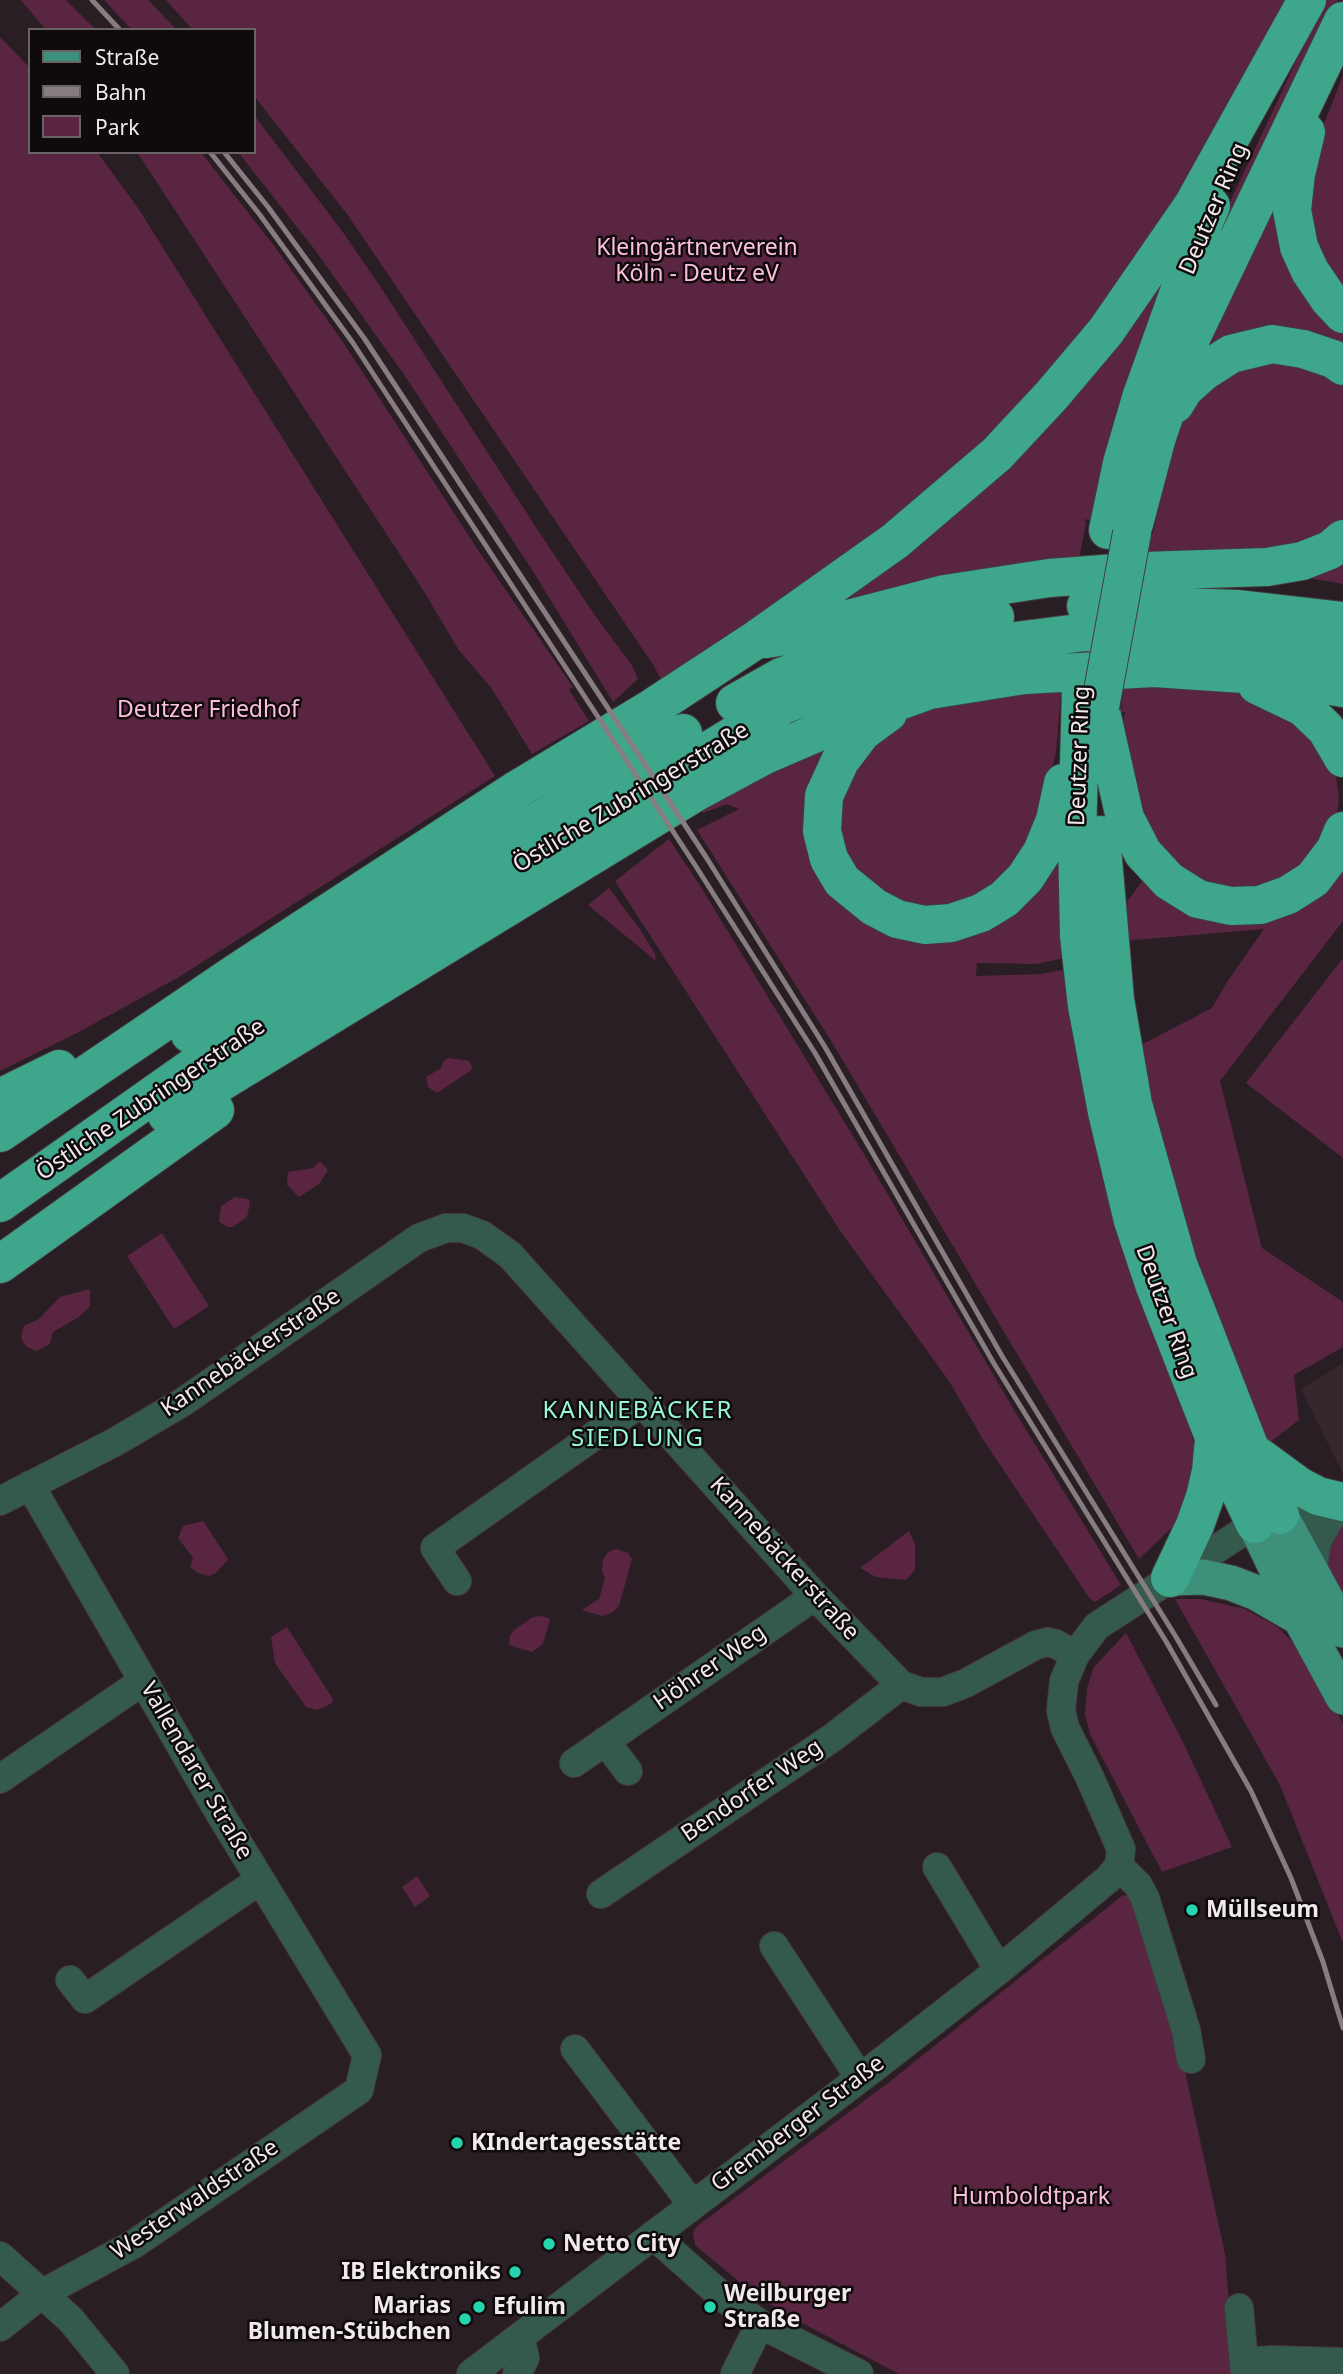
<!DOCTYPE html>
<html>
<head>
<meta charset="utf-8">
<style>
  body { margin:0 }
  #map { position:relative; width:1343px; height:2374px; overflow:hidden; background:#291e23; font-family:"Noto Sans",sans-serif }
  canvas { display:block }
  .legend { position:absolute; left:28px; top:28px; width:228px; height:126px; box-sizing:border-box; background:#0f0a0c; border:2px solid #696366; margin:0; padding:9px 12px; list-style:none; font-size:21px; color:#f1e9ec }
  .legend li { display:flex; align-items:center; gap:14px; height:35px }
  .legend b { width:35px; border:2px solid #696366 }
</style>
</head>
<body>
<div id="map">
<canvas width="1343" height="2374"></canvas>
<ul class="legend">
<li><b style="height:9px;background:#3d917a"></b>Straße</li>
<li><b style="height:9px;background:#877d81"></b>Bahn</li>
<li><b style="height:19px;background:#5a2541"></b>Park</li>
</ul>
</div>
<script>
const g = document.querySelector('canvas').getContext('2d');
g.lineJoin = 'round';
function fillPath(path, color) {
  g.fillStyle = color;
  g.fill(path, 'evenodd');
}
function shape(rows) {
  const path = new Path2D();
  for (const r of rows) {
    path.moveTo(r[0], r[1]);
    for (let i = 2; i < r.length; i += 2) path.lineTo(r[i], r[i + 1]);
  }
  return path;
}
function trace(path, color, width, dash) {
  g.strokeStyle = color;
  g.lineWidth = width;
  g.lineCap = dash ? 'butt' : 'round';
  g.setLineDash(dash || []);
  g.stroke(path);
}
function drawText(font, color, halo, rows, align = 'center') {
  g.font = font + ' "Noto Sans",sans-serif';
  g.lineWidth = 5;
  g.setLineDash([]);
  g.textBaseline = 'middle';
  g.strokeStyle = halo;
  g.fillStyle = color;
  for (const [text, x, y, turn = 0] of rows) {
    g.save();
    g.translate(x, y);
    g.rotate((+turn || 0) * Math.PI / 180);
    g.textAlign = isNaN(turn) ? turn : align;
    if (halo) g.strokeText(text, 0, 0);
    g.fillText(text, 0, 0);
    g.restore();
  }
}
const built = shape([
  [1343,1363,1343,1474,1301,1389]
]);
const green = shape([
  [21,0,66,0,96,30,46,30],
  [104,0,148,0,177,30,132,30],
  [166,0,1298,0,1152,256,954,482,664,685,654,666,347,214,254,96,254,30,193,30],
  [1325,0,1338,0,1321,35,1119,510,1228,206],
  [0,37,30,68,30,152,97,152,138,208,495,776,179,977,79,1032,0,1071],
  [1343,75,1343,296,1316,264,1303,197,1317,142],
  [254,115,342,231,380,286,539,532,594,614,633,667,638,679,613,702,534,573,405,376,315,250,238,152,254,152],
  [137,152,201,152,203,155,275,247,343,342,478,550,573,687,569,690,589,721,532,754,492,689,458,649,425,593],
  [1283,180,1343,328,1343,349,1204,358],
  [1187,242,1093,521,1084,519,1086,524,1079,559,821,614],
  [1266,355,1343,378,1343,526,1310,547,1142,559,1148,532,1153,533,1176,430,1202,390],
  [1343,553,1343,584,1304,577],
  [1124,677,1199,680,1290,708,1335,769,1339,798,1337,815,1290,881,1227,893,1172,868,1132,805,1123,722,1125,712,1121,712],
  [1062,681,1056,752,1033,848,997,893,923,914,863,886,834,828,846,766,864,744,920,709],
  [848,727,812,835,915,935,1062,856,1069,957,1036,964,977,963,976,976,1041,974,1072,968,1199,1463,1178,1522,1139,1559,830,1039,697,830,739,809,727,804,703,813,696,805],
  [669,839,699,884,864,1154,1014,1410,1121,1585,1095,1602,1090,1599,982,1438,949,1381,841,1232,615,881],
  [1343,862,1343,921,1220,1081,1262,1248,1343,1302,1343,1347,1294,1375,1299,1420,1265,1446,1170,1203,1139,1046,1212,1008,1229,979,1264,929,1124,941,1122,909,1145,877,1182,907],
  [609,888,641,931,655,954,656,961,588,905],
  [1343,958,1343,1158,1246,1083],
  [449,1058,469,1061,473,1069,437,1093,428,1087,426,1077,441,1068,444,1060],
  [320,1161,328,1170,319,1184,299,1197,287,1185,288,1172,313,1168],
  [235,1197,248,1199,250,1202,247,1217,233,1227,228,1227,219,1222,220,1213,221,1206],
  [162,1233,209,1306,174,1329,127,1256],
  [90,1289,90,1306,79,1317,53,1332,50,1344,37,1351,27,1347,23,1342,21,1336,24,1326,39,1319,60,1297],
  [203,1521,228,1559,216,1573,209,1576,198,1573,190,1567,193,1558,178,1538,183,1526],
  [1343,1525,1343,1599,1322,1562,1333,1527],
  [909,1531,915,1544,915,1570,906,1580,876,1577,860,1568],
  [616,1549,628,1553,632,1559,619,1606,613,1612,602,1616,582,1610,599,1599,605,1578,602,1571,603,1560,608,1552],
  [1175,1599,1201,1599,1245,1609,1278,1627,1309,1660,1343,1724,1343,1943,1280,1785],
  [542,1616,550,1619,543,1644,532,1652,509,1645,510,1636,514,1630,533,1617],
  [287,1627,334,1701,327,1706,316,1710,306,1707,275,1663,271,1637],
  [1126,1633,1182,1740,1232,1847,1162,1872,1090,1734,1085,1715,1087,1688,1094,1667],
  [417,1876,430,1896,415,1907,402,1887],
  [1123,1895,1132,1897,1172,2012,1225,2254,1235,2374,899,2374,783,2313,748,2289,695,2245,693,2233,696,2227,893,2079]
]);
const minor = shape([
  [0,1501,115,1442,183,1402,419,1238,446,1228,463,1228,482,1235,510,1255,815,1596,901,1685,921,1692,943,1692,966,1683,1036,1645,1047,1642,1056,1644,1075,1655],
  [1312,1574,1317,1541,1334,1512],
  [457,1581,435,1548,642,1402],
  [605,1741,628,1771],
  [574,1763,815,1596],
  [0,1779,143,1681],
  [1119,1866,1138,1885,1145,1898,1186,2030,1191,2059],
  [937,1867,999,1970],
  [601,1894,832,1738,901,1685],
  [774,1946,860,2078],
  [70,1980,85,1999,260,1880],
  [575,2049,692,2204],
  [653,2235,724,2298,760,2324,859,2374],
  [0,2256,71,2320,115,2374],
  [1239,2308,1245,2374],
  [0,2327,43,2293,134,2244,359,2090,367,2055,219,1812,30,1485],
  [1244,2362,1273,2360,1340,2362],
  [471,2374,876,2066,999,1970,1108,1879,1119,1866,1121,1849,1090,1778,1065,1728,1061,1710,1064,1681,1075,1655,1097,1626,1255,1524,1280,1515,1311,1516,1343,1509],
  [517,2374,525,2358,520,2337],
  [735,2374,760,2324]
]);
const major = shape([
  [1280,1515,1343,1630],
  [1255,1524,1300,1618,1343,1697],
  [1170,1578,1203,1577,1231,1583,1257,1593,1300,1618]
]);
const highway = shape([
  [1306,132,1296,174,1292,210,1299,247,1310,271,1329,299,1343,314],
  [1175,404,1184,389,1203,372,1231,354,1272,344,1303,349,1333,359,1343,366],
  [1134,524,1157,437,1192,336,1343,21],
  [1108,530,1122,463,1141,398,1204,222,1211,206],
  [1086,606,1126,605,1237,609,1343,621],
  [766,639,804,633,833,623,945,594,1049,578,1143,571,1267,567,1302,561,1330,550,1343,539],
  [1257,685,1303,707,1326,729,1343,758],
  [1081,688,1077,840,1079,936,1087,1006,1107,1112,1133,1221,1154,1284,1214,1437,1255,1524],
  [735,703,781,677,867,644,940,625,995,617],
  [1100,707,1125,818,1143,853,1169,881,1198,899,1231,906,1260,905,1288,895,1313,879,1335,850,1343,831],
  [888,713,862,732,840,761,824,796,822,831,829,859,842,881,874,907,897,919,925,925,951,923,981,913,1004,899,1025,878,1042,852,1055,820,1063,783],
  [1101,835,1115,999,1133,1104,1178,1264,1251,1451,1280,1515],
  [190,1034,683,733],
  [0,1098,59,1069],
  [167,1115,696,792,765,755,844,721,930,690,1024,675,1154,668,1273,676,1343,688],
  [0,1133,239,971,518,789,652,708,754,641,895,541,997,454,1052,395,1106,331,1193,205,1307,0],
  [0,1203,197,1064,783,705,862,675,921,657,968,647,1086,632,1229,638,1343,656],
  [0,1264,215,1110],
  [1254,1453,1299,1486,1318,1496,1343,1502],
  [1170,1578,1195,1525,1205,1497,1211,1471,1214,1439]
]);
const rail = shape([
  [92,0,120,30],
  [210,152,260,215,353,343,695,865,815,1053,993,1362,1167,1643,1251,1791,1291,1878,1323,1962,1343,2028],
  [224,152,268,207,364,338,706,857,825,1047,1002,1356,1176,1637,1216,1705]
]);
const highwayBridge = shape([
  [1100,707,1132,533]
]);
const markers = [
  [1192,1910,7,"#25d5ae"],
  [457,2143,7,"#25d5ae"],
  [549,2244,7,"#25d5ae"],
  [515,2272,7,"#25d5ae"],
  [479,2307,7,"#25d5ae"],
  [710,2307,7,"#25d5ae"],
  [465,2319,7,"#25d5ae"]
];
const streetNames = [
  ["Deutzer Ring",1214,209,-67],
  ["Deutzer Ring",1080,756,-88],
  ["Östliche Zubringerstraße",631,798,-31],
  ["Östliche Zubringerstraße",151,1100,-34],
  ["Deutzer Ring",1166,1312,70],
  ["Kannebäckerstraße",251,1353,-34],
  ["Kannebäckerstraße",784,1559,48],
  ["Höhrer Weg",710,1668,-35],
  ["Vallendarer Straße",196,1771,60],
  ["Bendorfer Weg",752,1791,-34],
  ["Gremberger Straße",798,2124,-37],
  ["Westerwaldstraße",195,2200,-34]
];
const parkNames = [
  ["Kleingärtnerverein",697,248],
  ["Köln - Deutz eV",697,274],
  ["Deutzer Friedhof",208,710],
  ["Humboldtpark",1031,2197]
];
const poiNames = [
  ["Müllseum",1206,1910],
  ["KIndertagesstätte",471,2143],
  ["Netto City",563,2244],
  ["IB Elektroniks",501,2272,"right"],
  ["Weilburger",724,2294],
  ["Straße",724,2320],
  ["Marias",451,2306,"right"],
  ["Blumen-Stübchen",451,2332,"right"],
  ["Efulim",493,2307]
];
const neighbourhoodNames = [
  ["KANNEBÄCKER",638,1411],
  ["SIEDLUNG",638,1439]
];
fillPath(built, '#36262d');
fillPath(green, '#5a2541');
trace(minor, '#453a3f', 30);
trace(major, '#453a3f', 37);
trace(highway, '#453a3f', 40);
trace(minor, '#345a4e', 28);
trace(major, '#3d917a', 35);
trace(highway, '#3ea68b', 38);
trace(rail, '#877d81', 5);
trace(highwayBridge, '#453a3f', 40, []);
trace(highwayBridge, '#3ea68b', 38);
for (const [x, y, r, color] of markers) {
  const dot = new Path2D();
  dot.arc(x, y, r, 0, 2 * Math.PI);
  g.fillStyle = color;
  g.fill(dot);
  trace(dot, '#0f0a0c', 2.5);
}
drawText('23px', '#f1e9ec', '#0f0a0c', streetNames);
drawText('23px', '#febfdc', '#0f0a0c', parkNames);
drawText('bold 23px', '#f1e9ec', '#0f0a0c', poiNames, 'left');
g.letterSpacing = '2px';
drawText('24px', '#98f7db', '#0f0a0c', neighbourhoodNames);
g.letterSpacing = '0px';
</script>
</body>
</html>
